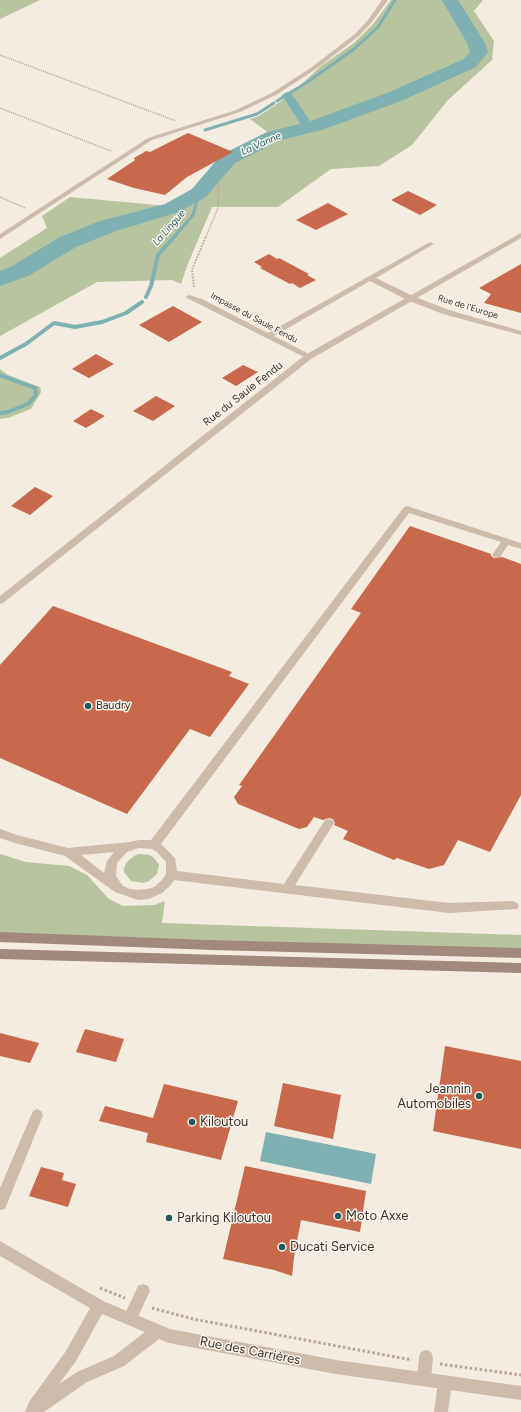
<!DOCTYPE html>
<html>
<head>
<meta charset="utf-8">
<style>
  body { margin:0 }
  canvas { display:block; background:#f4ebe1 }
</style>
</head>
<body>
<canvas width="521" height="1412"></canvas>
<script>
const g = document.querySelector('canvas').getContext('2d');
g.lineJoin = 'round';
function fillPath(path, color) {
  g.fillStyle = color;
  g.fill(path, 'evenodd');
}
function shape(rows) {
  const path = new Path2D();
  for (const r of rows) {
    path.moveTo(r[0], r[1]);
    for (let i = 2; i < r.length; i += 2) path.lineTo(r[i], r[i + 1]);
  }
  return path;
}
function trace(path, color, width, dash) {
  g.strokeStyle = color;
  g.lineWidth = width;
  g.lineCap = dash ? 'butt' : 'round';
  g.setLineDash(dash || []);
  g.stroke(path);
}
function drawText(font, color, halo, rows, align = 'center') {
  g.font = font + ' Figtree,sans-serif';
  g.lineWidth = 3;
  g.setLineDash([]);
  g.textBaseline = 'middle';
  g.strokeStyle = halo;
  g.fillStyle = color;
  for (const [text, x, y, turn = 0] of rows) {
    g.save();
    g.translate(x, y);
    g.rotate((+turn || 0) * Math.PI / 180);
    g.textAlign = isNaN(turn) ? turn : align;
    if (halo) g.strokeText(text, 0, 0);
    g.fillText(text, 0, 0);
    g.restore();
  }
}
const green = shape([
  [0,0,40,0,0,19],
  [391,0,483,0,474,11,494,41,492,60,448,100,412,145,379,166,331,169,278,207,212,207,187,266,181,284,172,280,97,282,0,336,0,258,47,228,42,216,70,197,167,206,194,192,226,157,270,134,250,119,259,116,290,95,321,66,354,43,373,24],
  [0,369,8,375,40,387,41,392,31,409,8,418,0,419],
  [0,854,26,862,69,866,87,875,109,899,123,906,154,905,165,901,162,923,521,935,521,950,0,933],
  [139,854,150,855,154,858,159,865,157,874,149,881,143,883,131,881,124,872,124,868,126,863,134,856]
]);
const water = shape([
  [266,1132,376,1154,371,1184,260,1161]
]);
const streamFar1 = shape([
  [277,101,309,81,354,49,378,27,395,0],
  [205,130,257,114,274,103],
  [174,237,193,215,199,193]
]);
const stream = shape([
  [146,297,151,286,158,255,175,236],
  [0,358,26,344,54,323,75,327,102,322,126,313,142,302],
  [0,375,35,388,36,395,28,404,8,412,0,413]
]);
const canal = shape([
  [287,92,291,93,315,128,313,130,305,130,303,128,282,95,287,92]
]);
const river = shape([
  [442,0,458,0,485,43,488,52,476,67,401,101,322,130,281,140,235,163,206,197,179,212,116,231,76,247,28,276,0,286,0,271,12,266,60,237,100,221,165,204,192,189,221,155,267,132,308,122,387,93,464,59,470,52,467,43,442,0]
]);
const building = shape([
  [188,133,233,152,187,177,165,195,134,188,107,179,135,160,134,158,146,151,150,152],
  [408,191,437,205,420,215,391,200],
  [328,203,348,214,316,230,296,220],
  [269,254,277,259,279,258,309,274,307,275,316,280,300,288,292,283,290,284,260,268,262,267,254,262],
  [521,264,521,313,484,303,491,294,479,288],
  [173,306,202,322,169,342,139,325],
  [96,354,114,364,89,378,72,369],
  [243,365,258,372,236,386,222,378],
  [156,396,175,406,153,421,133,411],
  [91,409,105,416,86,428,73,421],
  [35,487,53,496,30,515,11,506],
  [410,526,491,554,491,556,494,558,502,557,521,564,521,795,490,852,458,840,444,865,429,869,397,858,394,860,343,839,348,831,334,825,335,823,333,819,329,818,323,820,314,817,307,827,299,829,238,804,234,797,242,786,239,785,361,613,351,609],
  [53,606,232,672,229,676,249,684,210,737,190,729,127,814,0,758,0,665],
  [85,1029,124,1039,116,1062,76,1052],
  [0,1033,39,1043,30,1063,0,1056],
  [445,1046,521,1061,521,1149,433,1131],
  [283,1083,341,1095,333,1139,274,1126],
  [164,1084,238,1101,221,1160,146,1142,148,1133,99,1121,105,1106,153,1118],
  [245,1166,366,1191,360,1232,301,1220,294,1257,292,1276,274,1270,223,1259],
  [41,1167,64,1173,62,1180,76,1184,68,1207,29,1196]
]);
const pathFar2 = shape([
  [0,55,176,121],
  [0,108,111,151],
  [0,197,25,208],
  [206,237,218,208,219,174]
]);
const pathFar1 = shape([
  [194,287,192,270,206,236]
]);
const path = shape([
  [100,1288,125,1298],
  [152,1308,193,1319,412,1360],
  [440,1364,521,1375]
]);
const service = shape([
  [430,242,434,244,432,245,376,278,413,296,413,300,407,300,370,281,274,336,311,355,312,357,308,359,185,297,189,295,202,299,268,333,430,242],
  [407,506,521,543,521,549,508,545,500,557,494,557,492,555,501,542,409,513,161,844,175,858,177,871,284,884,325,820,329,819,333,820,334,823,295,885,449,903,513,901,517,903,519,906,517,909,449,913,174,880,170,886,162,893,149,899,138,900,115,892,65,856,15,843,0,838,0,829,17,835,68,848,130,842,139,840,151,840,404,507,407,506],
  [139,848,152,849,157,852,166,862,166,874,162,880,154,887,148,889,138,890,130,889,123,886,116,876,117,863,127,852,139,848],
  [114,852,107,861,104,873,81,855,114,852],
  [143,1284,148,1286,150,1291,135,1323,130,1325,125,1323,123,1318,138,1286,143,1284],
  [426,1350,431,1352,433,1357,431,1379,429,1384,424,1386,419,1384,417,1379,419,1357,421,1352,426,1350],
  [445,1376,450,1378,452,1383,448,1412,434,1412,438,1383,440,1378,445,1376]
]);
const minor = shape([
  [382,0,388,0,372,22,359,36,316,69,276,95,240,112,152,140,0,239,0,234,148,138,236,110,272,93,312,67,355,34,368,20,382,0],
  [407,296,413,296,449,310,521,331,521,335,443,314,407,300,407,296],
  [37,1109,41,1111,43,1115,5,1209,0,1210,0,1188,33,1111,37,1109],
  [0,1241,103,1301,170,1329,336,1360,521,1386,521,1400,336,1374,169,1343,159,1339,124,1366,87,1382,44,1412,25,1412,29,1402,66,1351,90,1308,0,1256,0,1241],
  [102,1314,145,1332,114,1356,77,1372,59,1384,76,1361,102,1314]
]);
const tertiary = shape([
  [521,233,521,238,311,359,3,603,0,604,0,596,305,355,521,233]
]);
const secondary = shape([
  [0,932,213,940,521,948,521,958,213,950,0,942,0,932],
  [0,949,521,963,521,973,0,959,0,949]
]);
const markers = [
  [88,706,4,"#1f5a5e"],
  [479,1096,4,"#1f5a5e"],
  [192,1122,4,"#1f5a5e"],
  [338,1216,4,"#1f5a5e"],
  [169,1218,4,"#1f5a5e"],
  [282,1247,4,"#1f5a5e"]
];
const farStreetnames = [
  ["Rue de l'Europe",468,307,17],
  ["Impasse du Saule Fendu",254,318,28]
];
const farWaternames = [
  ["La Vanne",261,144,-24],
  ["La Lingue",169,228,-49]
];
const streetNames = [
  ["Rue du Saule Fendu",243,394,-38]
];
const poiNames = [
  ["Baudry",96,706]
];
const nearPoinames = [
  ["Jeannin",471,1089,"right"],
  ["Automobiles",471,1104,"right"],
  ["Kiloutou",200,1122],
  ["Moto Axxe",346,1216],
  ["Parking Kiloutou",177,1218],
  ["Ducati Service",290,1247]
];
const nearStreetnames = [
  ["Rue des Carrières",250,1351,11]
];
fillPath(green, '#b8c4a0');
fillPath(water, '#7fb0b2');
trace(streamFar1, '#7fb0b2', 3);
trace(stream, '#7fb0b2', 4);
fillPath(canal, '#7fb0b2');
fillPath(river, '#7fb0b2');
fillPath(building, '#c8694b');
trace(pathFar2, '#b9a596', 1.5, [1, 1]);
trace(pathFar1, '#b9a596', 2, [1.5, 1.5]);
trace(path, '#b9a596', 3, [2.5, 2.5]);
fillPath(service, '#cdbbac');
fillPath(minor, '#cdbbac');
fillPath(tertiary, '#cdbbac');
fillPath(secondary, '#a18a7d');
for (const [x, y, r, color] of markers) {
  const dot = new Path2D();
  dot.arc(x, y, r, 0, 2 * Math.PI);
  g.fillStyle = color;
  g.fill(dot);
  trace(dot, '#fbf5ee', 1.5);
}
drawText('9px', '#3b302b', '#fbf5ee', farStreetnames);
drawText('italic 10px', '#1f5a5e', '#fbf5ee', farWaternames);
drawText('11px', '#3b302b', '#fbf5ee', streetNames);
drawText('11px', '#3b302b', '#fbf5ee', poiNames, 'left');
drawText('13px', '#3b302b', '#fbf5ee', nearPoinames, 'left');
drawText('13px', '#3b302b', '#fbf5ee', nearStreetnames);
</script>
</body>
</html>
